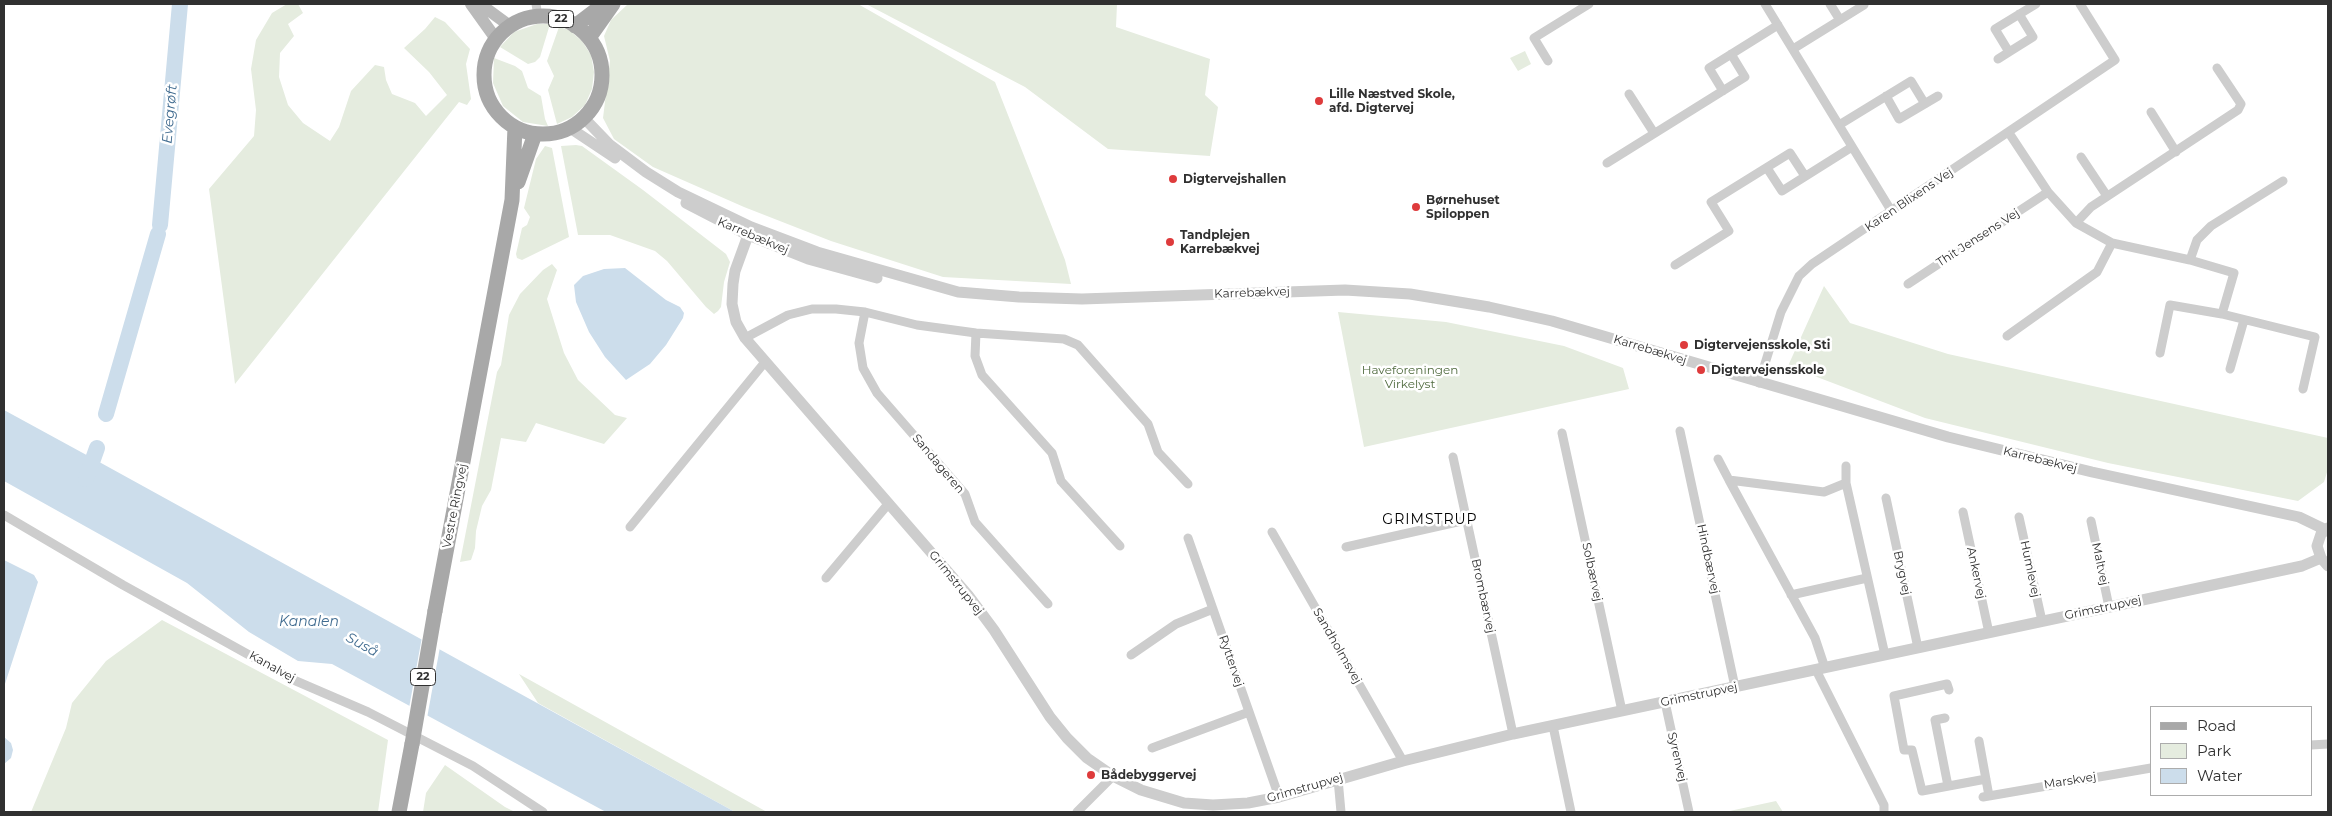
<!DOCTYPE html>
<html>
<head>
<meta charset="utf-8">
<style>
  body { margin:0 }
  #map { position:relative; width:2332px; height:816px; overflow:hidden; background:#fff; font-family:Montserrat,sans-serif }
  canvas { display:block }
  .frame { position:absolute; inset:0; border:5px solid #303030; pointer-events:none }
  .legend { position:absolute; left:2150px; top:706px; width:162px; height:90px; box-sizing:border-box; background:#fff; border:1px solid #acacac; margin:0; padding:6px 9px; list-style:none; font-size:15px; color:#303030 }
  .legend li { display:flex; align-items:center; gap:10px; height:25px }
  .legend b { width:25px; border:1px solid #acacac }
</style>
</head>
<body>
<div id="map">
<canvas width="2332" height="816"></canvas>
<div class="frame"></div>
<ul class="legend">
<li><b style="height:6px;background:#a8a8a8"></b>Road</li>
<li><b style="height:14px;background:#e5ecdf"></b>Park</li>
<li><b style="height:14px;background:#ccddeb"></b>Water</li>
</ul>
</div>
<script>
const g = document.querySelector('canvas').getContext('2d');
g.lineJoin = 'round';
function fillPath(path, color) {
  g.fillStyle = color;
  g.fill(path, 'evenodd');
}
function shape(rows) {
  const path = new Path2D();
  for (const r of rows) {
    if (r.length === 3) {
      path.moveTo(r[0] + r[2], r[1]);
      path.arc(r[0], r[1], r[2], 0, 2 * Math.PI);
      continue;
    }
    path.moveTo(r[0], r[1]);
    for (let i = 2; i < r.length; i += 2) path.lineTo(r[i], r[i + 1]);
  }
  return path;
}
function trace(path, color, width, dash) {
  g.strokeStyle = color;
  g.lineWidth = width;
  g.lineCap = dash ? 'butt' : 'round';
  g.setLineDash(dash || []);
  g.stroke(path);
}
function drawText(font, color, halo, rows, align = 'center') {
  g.font = font + ' Montserrat,sans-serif';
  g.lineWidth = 5;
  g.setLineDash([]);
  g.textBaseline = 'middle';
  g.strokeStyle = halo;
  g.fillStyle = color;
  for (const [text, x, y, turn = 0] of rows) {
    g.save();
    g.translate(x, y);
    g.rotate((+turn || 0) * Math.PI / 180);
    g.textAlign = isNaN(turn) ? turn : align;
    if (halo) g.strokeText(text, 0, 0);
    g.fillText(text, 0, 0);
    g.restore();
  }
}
const green = shape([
  [287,4,298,4,303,13,288,24,294,36,280,53,279,77,288,105,303,123,330,141,339,127,351,91,375,65,384,67,386,80,392,94,415,103,426,116,447,95,429,72,404,48,425,29,435,17,445,22,470,49,466,64,471,99,467,105,459,102,235,384,209,189,254,136,256,110,251,69,256,40,272,13],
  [628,4,858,4,995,82,1065,260,1071,284,943,277,831,241,744,207,653,167,614,139,603,118,610,61,604,36,611,20],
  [866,4,1117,4,1116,27,1210,59,1205,95,1218,107,1210,156,1108,149,1025,87],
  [537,24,550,24,540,57,535,62,528,64,500,47,514,32],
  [559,27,569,30,582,41,591,55,594,72,592,89,585,105,572,117,557,124,548,90,554,76,547,61],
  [1525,51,1531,64,1518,71,1510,58],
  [494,58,515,66,522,71,528,88,541,96,545,119,548,126,523,122,503,106,493,83],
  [576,145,582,146,643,190,726,254,730,262,724,282,721,307,718,311,714,314,706,307,667,261,655,251,610,235,578,235,561,146],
  [545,146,552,148,569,237,522,260,517,258,516,254,522,228,527,225,530,217,524,208,536,159],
  [552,264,557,270,547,299,564,353,578,380,615,415,627,418,604,444,536,423,526,442,501,438,491,490,482,506,476,531,475,548,471,560,460,562,497,372,501,365,509,315,520,294,543,270],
  [1824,286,1850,323,1948,354,2328,438,2328,469,2324,482,2298,501,2108,463,1925,418,1788,366],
  [1338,312,1446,322,1564,346,1623,368,1629,389,1364,447],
  [162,620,388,740,378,812,31,812,66,728,72,703,106,661],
  [519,674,767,812,735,812,538,703],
  [445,765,505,807,515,812,423,812,426,793],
  [1776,801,1783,812,1725,812]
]);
const water = shape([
  [625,268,666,300,680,307,684,313,683,318,666,345,650,364,626,380,605,357,589,332,576,302,574,285,583,276,604,269],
  [4,410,92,458,735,812,606,812,332,664,298,661,249,632,187,583,4,481],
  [4,560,34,575,38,582,4,687],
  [4,737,11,743,13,750,11,758,4,764]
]);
const pier = shape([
  [422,637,440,647,427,718,409,708]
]);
const river = shape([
  [160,225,180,4],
  [106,414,158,234],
  [86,479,97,448]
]);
const minor = shape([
  [536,4,538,16],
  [1765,4,1892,212],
  [1830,4,1840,20],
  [2019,14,2033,37,2009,52,1995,29,2036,4],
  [1793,49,1864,5,1863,4],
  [1998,59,2009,52],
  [1548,61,1534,38,1589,4],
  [1723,91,1709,68,1778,25],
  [1629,94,1654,133],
  [1886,96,1899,119,1938,96],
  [2151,112,2176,152],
  [1839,125,1911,81,1925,104],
  [2009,133,2048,192,2076,223,2112,243,2190,260,2234,273,2222,314,2315,337,2303,389],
  [2081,157,2107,196],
  [1607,163,1745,77,1731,54],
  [1767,168,1782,191,1852,147],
  [2076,223,2091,207,2238,110,2241,104,2217,68],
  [2190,260,2197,240,2211,226,2283,181],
  [1675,265,1729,231,1711,202,1790,153,1805,176],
  [1908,284,2048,192],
  [865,312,859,343,863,368,877,393,965,494,975,522,1048,604],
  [976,333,975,356,982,375,1052,453,1061,481,1120,546],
  [2007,336,2097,272,2112,243],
  [745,338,788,315,812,309,836,309,865,312,917,325,976,333,1064,339,1078,345,1148,424,1158,452,1188,484],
  [2160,353,2170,305,2222,314],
  [2230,369,2244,320],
  [1759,383,1781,312,1799,276,1812,264,2115,60,2080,4],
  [1680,431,1735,687],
  [1562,433,1622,711],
  [1453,457,1513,734],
  [1718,459,1729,480],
  [1846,466,1846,483],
  [1886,498,1918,648],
  [1963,512,1989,633],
  [4,515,123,585,296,681,368,712,473,766,543,812],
  [2019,517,2042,621],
  [2091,521,2109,607],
  [630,527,765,362],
  [1272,532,1403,761],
  [1188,538,1279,797],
  [1346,547,1466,520],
  [826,578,889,503],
  [1791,595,1867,578],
  [1131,655,1176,624,1213,609],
  [1825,668,1815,638,1729,480,1824,492,1846,483,1885,655],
  [1816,670,1884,805,1884,812],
  [1949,690,1947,684,1894,696,1904,750,1912,750,1922,791,1986,779],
  [1665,702,1689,812],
  [1945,718,1935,720,1948,786],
  [1553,726,1571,812],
  [1979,741,1989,796],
  [2311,745,2328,744],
  [1152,748,1249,712],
  [1338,779,1341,812],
  [1983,797,2151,768],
  [1077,812,1113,776]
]);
const tertiary = shape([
  [584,118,610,145,646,172,678,192,751,227,817,252,958,292,1019,297,1082,299,1345,290,1410,294,1489,307,1552,321,1948,437,2092,472,2299,517,2326,530],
  [570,128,615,158],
  [686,203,748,235,808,259,877,278],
  [751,227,735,271,733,284,732,304,736,322,745,338,968,595,994,630,1050,717,1067,738,1087,758,1113,776,1141,790,1184,803,1213,805,1248,803,1279,797,1403,761,1513,734,2302,566,2321,558],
  [2328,528,2321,534,2317,546,2321,558,2328,566]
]);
const secondary = shape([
  [471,4,496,39],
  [480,4,510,26]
]);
const primary = shape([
  [543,75,59],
  [575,26,604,4],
  [589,38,613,4],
  [518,182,535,134],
  [435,611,512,200,515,127],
  [399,812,412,744]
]);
const primaryBridge = shape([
  [412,744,435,611]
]);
const markers = [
  [1319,101,5,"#de3b3c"],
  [1173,179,5,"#de3b3c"],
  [1416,207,5,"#de3b3c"],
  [1170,242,5,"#de3b3c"],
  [1684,345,5,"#de3b3c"],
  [1701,370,5,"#de3b3c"],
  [1091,775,5,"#de3b3c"]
];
const shields = [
  [561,19,25],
  [423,677,25]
];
const shieldNames = [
  ["22",561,19],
  ["22",423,677]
];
const poiNames = [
  ["Lille Næstved Skole,",1329,94],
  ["afd. Digtervej",1329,108],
  ["Digtervejshallen",1183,179],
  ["Børnehuset",1426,200],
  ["Spiloppen",1426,214],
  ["Tandplejen",1180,235],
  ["Karrebækvej",1180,249],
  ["Digtervejensskole, Sti",1694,345],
  ["Digtervejensskole",1711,370],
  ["Bådebyggervej",1101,775]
];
const streetNames = [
  ["Karen Blixens Vej",1909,200,-34],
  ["Karrebækvej",753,236,23],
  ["Thit Jensens Vej",1978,238,-33],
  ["Karrebækvej",1252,293,-2],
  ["Karrebækvej",1650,350,17],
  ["Karrebækvej",2040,460,14],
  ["Sandageren",938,464,50],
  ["Vestre Ringvej",455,506,-79],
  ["Hindbærvej",1708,559,78],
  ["Maltvej",2100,564,78],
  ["Humlevej",2030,569,78],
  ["Solbærvej",1592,572,78],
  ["Brygvej",1902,573,78],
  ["Ankervej",1976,573,78],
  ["Grimstrupvej",956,583,51],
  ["Brombærvej",1483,596,78],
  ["Grimstrupvej",2103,608,-12],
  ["Sandholmsvej",1337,646,60],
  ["Ryttervej",1231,661,71],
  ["Kanalvej",272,667,29],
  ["Grimstrupvej",1699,695,-12],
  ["Syrenvej",1677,757,77],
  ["Marskvej",2070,781,-9],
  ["Grimstrupvej",1305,788,-16]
];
const parkNames = [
  ["Haveforeningen",1410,370],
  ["Virkelyst",1410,384]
];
const waterNames = [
  ["Evegrøft",170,114,-85],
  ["Kanalen",309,622],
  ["Suså",362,645,29]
];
const neighbourhoodNames = [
  ["GRIMSTRUP",1430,520]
];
fillPath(green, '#e5ecdf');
fillPath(water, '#ccddeb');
fillPath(pier, '#fff');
trace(river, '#ccddeb', 16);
trace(minor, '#cdcdcd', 9);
trace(tertiary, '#cdcdcd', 11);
trace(secondary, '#bababa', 12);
trace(primary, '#a8a8a8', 15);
trace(primaryBridge, '#a8a8a8', 15);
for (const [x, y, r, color] of markers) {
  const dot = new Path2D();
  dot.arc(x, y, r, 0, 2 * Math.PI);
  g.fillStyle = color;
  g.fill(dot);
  trace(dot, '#fff', 2);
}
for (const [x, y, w] of shields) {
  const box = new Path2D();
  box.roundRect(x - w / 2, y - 8.5, w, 17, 4);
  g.fillStyle = '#fff';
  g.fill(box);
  trace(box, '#303030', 1);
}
drawText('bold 11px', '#303030', null, shieldNames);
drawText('bold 12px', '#303030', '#fff', poiNames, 'left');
drawText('12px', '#303030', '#fff', streetNames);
drawText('12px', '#506b3f', '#fff', parkNames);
drawText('italic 14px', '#416c90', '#fff', waterNames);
g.letterSpacing = '1px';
drawText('14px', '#000', '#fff', neighbourhoodNames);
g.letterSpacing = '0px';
</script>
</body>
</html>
